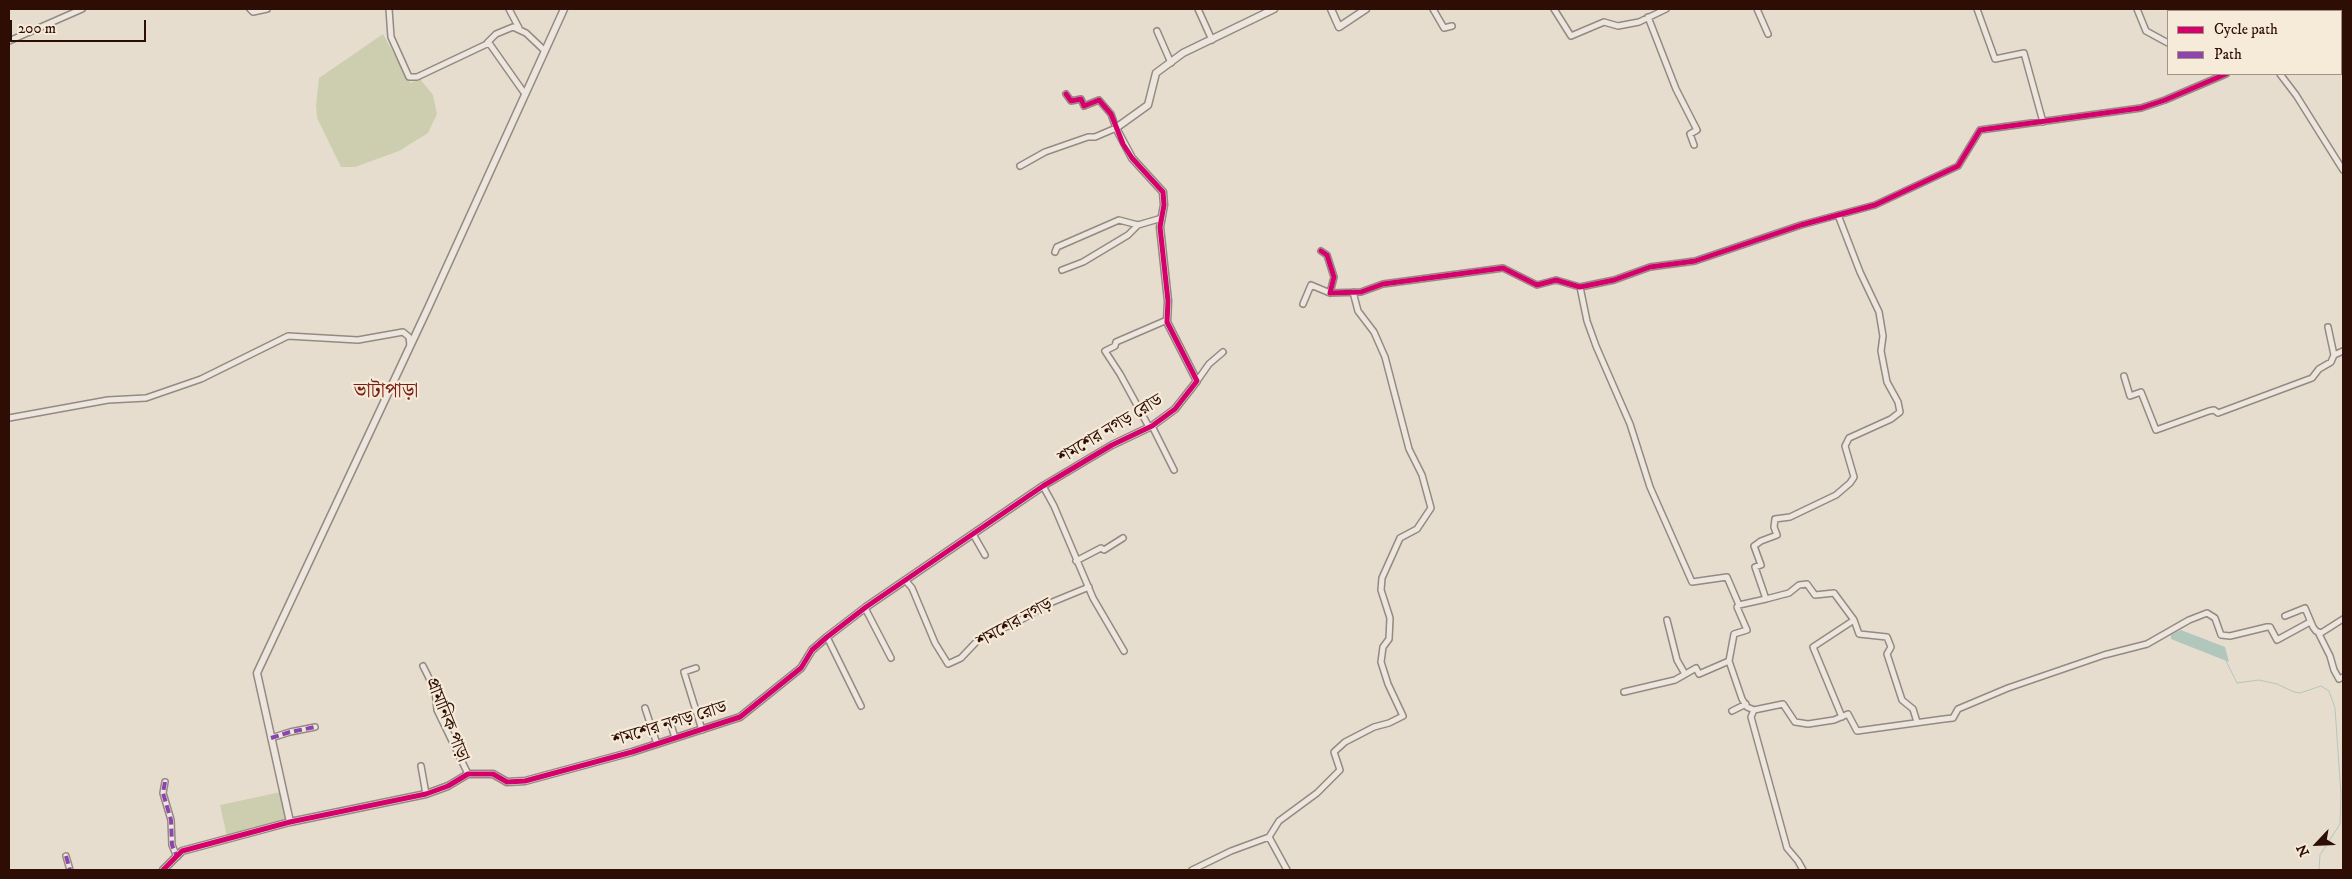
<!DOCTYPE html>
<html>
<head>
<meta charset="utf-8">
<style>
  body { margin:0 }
  #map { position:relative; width:2352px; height:879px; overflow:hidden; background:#e6ddce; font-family:"IM FELL DW Pica",serif }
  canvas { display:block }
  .frame { position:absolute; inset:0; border:10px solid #2e0e04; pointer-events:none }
  .legend { position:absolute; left:2167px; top:10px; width:175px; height:65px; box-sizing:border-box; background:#f6ead9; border:1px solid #a69284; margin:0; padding:6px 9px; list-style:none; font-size:15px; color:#2e0e04 }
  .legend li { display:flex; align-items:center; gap:10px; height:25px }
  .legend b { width:25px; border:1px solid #a69284 }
  .north { position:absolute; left:2292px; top:819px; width:50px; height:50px; -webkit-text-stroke:4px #f6ead9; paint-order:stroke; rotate:245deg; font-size:14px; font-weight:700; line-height:20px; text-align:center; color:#2e0e04 }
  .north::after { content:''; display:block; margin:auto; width:18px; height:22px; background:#2e0e04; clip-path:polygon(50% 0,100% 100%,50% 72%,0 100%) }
  .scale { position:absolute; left:10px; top:20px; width:136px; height:22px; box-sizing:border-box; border:2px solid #2e0e04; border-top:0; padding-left:6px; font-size:15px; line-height:18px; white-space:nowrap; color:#2e0e04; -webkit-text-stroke:4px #f6ead9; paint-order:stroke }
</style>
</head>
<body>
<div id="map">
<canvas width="2352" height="879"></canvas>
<div class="frame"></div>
<ul class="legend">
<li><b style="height:6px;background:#d6006c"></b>Cycle path</li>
<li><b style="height:6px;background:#8e44ad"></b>Path</li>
</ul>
<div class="north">N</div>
<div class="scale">200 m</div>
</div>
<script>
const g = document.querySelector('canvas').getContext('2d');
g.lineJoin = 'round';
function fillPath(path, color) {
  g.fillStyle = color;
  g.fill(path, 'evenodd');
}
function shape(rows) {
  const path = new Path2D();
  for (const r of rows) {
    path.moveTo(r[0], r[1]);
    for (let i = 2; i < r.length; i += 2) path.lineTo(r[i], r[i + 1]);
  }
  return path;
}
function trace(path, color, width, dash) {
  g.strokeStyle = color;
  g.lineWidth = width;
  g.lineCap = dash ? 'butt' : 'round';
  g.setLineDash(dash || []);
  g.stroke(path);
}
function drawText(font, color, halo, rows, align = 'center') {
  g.font = font + ' "IM FELL DW Pica","Noto Serif Bengali",serif';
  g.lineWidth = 4.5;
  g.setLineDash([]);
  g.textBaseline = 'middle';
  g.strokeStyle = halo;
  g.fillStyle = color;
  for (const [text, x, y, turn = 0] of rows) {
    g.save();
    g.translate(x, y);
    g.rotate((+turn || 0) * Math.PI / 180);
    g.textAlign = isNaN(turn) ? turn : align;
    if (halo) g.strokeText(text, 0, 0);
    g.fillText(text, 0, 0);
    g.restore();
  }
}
const green = shape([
  [383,34,410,83,420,79,433,95,437,114,428,133,399,151,355,167,341,167,317,118,316,105,319,78],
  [281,792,287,820,227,837,220,805]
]);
const water = shape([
  [2181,630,2225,647,2229,662,2171,639,2171,635]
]);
const stream = shape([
  [2226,661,2237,683,2259,680,2277,684,2294,692,2300,693,2321,686,2329,691,2335,708,2341,795,2340,824,2320,855,2319,870]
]);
const minor = shape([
  [250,9,253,12,267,9],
  [389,9,391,37,409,77,417,77,489,43,525,94],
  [509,9,519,28],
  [1198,9,1212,40],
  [1433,9,1444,28,1452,26],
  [1554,9,1571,36,1604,22,1618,26,1639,22,1666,9],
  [1757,9,1768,34],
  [1977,9,1995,59,2024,53,2043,122],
  [2137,9,2146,31,2168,43],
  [1648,17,1676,89,1697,130,1690,134,1694,145],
  [1157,31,1171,63],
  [2341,38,2343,39],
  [9,41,82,9],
  [487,43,496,34,513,27,526,33,545,51],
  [2280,74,2296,95,2343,170],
  [1020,166,1045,152,1088,137,1095,137,1116,128,1111,114,1099,100,1084,106,1081,99,1071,101,1066,94],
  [1321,251,1327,255,1334,277,1330,293,1361,292,1383,284,1503,268,1537,285,1556,280,1580,287,1614,280,1650,267,1695,261,1801,225,1875,205,1958,166,1980,130,2141,108,2165,100,2226,74],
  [1055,252,1057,247,1119,220,1138,225,1162,218],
  [1062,270,1083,262,1128,235,1138,225],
  [1580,287,1587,321,1596,346,1630,424,1650,487,1692,582,1727,577,1739,605,1766,599,1755,567,1761,565,1754,546,1761,541,1777,535,1774,527,1775,519,1790,517,1836,495,1850,483,1854,477,1845,446,1849,438,1891,419,1900,412,1898,402,1887,382,1881,351,1883,336,1879,312,1860,272,1838,215],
  [1303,304,1311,285,1330,293],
  [2328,327,2334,355,2343,351],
  [2124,376,2130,396,2141,392,2156,430,2209,411,2214,410,2218,413,2312,378,2319,369,2331,362,2334,355],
  [1197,381,1209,364,1223,352],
  [9,418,108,400,146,398,201,379,288,336,358,340,403,332,409,337,410,345],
  [1152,426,1174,470],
  [1149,427,1120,374,1105,351,1115,346,1116,342,1167,320],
  [1043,486,1054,506,1093,598,1124,651],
  [973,534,985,555],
  [1076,561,1101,548,1104,550,1123,538],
  [906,581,912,588,935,643,948,664,961,658,978,640,996,630,1012,625,1050,603,1089,587],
  [1766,599,1789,593,1799,585,1807,584,1815,595,1834,593,1854,620,1859,634,1887,637,1891,647,1887,654,1902,700,1913,709,1917,722],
  [865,608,891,658],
  [2285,616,2305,608,2313,627,2316,631,2321,633,2343,619],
  [1667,620,1677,660,1685,674],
  [2318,632,2330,656,2334,670,2339,679,2343,677],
  [827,637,861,706],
  [1729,661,1734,634,1747,630,1737,607,1739,605],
  [423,666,435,690,437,710,468,774],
  [696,668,684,672,702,730],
  [1624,692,1675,680,1696,668,1699,674,1729,661,1742,699,1747,707,1754,710,1751,717,1787,848,1798,861,1803,870],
  [645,708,657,744],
  [1754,710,1783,704,1795,722,1808,724,1834,720,1848,714,1857,731,1944,719,1953,718,1958,709,2008,688,2104,655,2147,644,2189,620,2207,613,2215,618,2221,635,2230,636,2267,627,2270,627,2277,640,2310,622],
  [1732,711,1746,704],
  [1842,717,1813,647,1854,620],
  [670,721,675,738],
  [271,738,290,732,315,727],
  [421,766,426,794],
  [165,782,163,793,171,820,172,845,177,857],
  [66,856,70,870],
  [1192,870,1231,851,1269,837],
  [1287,870,1269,837,1279,821,1317,793,1340,770,1334,752,1345,742,1374,727,1389,723,1403,716,1388,684,1381,662,1383,647,1389,639,1390,618,1381,590,1382,578,1400,538,1417,529,1431,508,1422,475,1409,449,1385,357,1374,332,1358,311,1353,292]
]);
const tertiary = shape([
  [1331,9,1339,27,1366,9],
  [290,822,257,673,428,308,564,9],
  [163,870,182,851,290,822,426,794,448,786,468,774,493,774,507,782,525,781,632,752,740,717,801,668,812,650,827,637,866,607,1043,486,1112,445,1152,426,1175,409,1197,381,1167,322,1168,301,1160,227,1164,205,1163,192,1132,158,1116,128,1148,105,1156,73,1183,53,1274,9]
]);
const quiet = shape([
  [271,738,290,732,315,727],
  [165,782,163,793,171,820,172,845,177,857],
  [66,856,70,870]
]);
const cycleway = shape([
  [1321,251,1327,255,1334,277,1330,293,1361,292,1383,284,1503,268,1537,285,1556,280,1580,287,1614,280,1650,267,1695,261,1801,225,1875,205,1958,166,1980,130,2141,108,2165,100,2226,74],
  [163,870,182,851,290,822,426,794,448,786,468,774,493,774,507,782,525,781,632,752,740,717,801,668,812,650,827,637,866,607,1043,486,1112,445,1152,426,1175,409,1197,381,1167,322,1168,301,1160,227,1164,205,1163,192,1132,158,1123,144,1111,114,1099,100,1084,106,1081,99,1071,101,1066,94]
]);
const streetNames = [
  ["শমশের নগড় রোড",1111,430,-31],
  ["শমশের নগড়",1015,624,-29],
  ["প্রামানিক পাড়া",446,720,68],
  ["শমশের নগড় রোড",670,725,-17]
];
const quarterNames = [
  ["ভাটাপাড়া",386,393]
];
fillPath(green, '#cdceaf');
fillPath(water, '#b2c7bc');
trace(stream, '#b2c7bc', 1);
trace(minor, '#948a81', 8);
trace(tertiary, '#948a81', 9);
trace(minor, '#ece6df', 5);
trace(tertiary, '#ece6df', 6);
trace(quiet, '#8e44ad', 4, [8, 4]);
trace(cycleway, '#d6006c', 5);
drawText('18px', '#2e0e04', '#f6ead9', streetNames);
drawText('20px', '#7a1f14', '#f6ead9', quarterNames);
</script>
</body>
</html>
